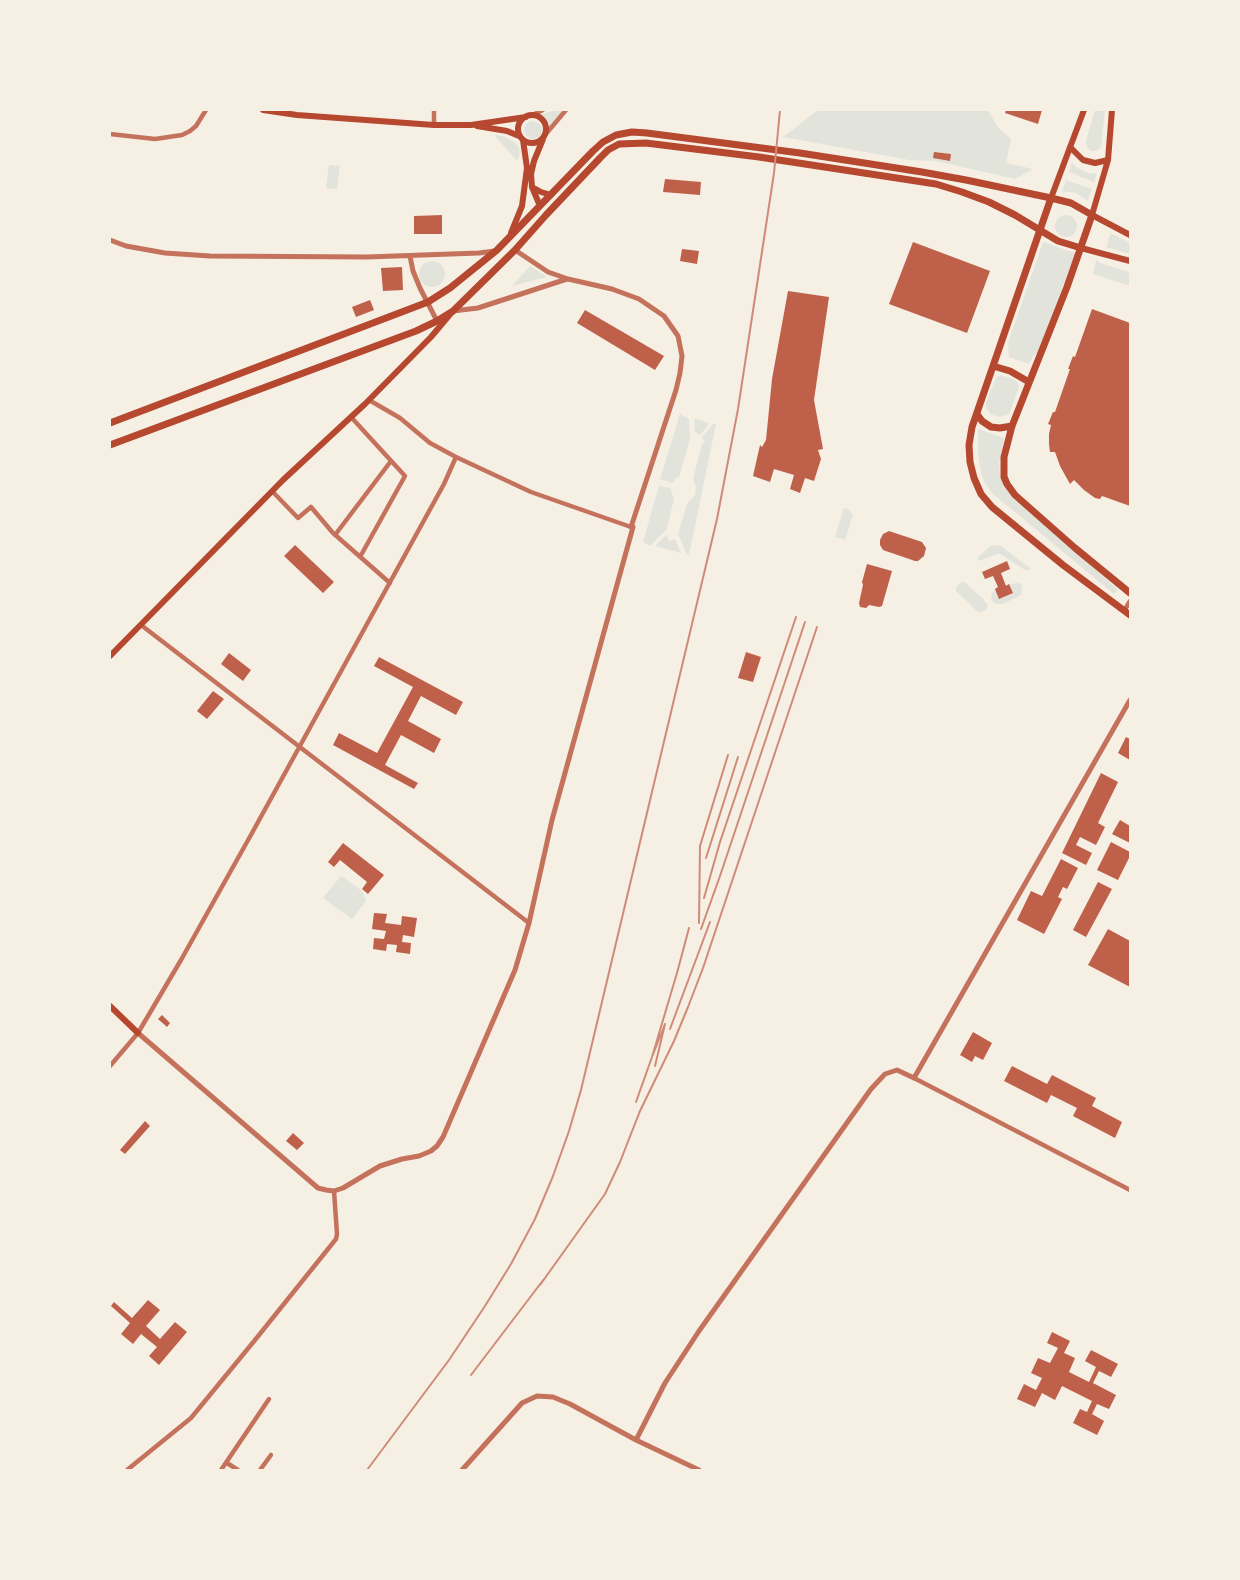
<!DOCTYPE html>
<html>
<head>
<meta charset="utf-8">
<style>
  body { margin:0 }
  #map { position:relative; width:1240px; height:1580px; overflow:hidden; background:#f6efe4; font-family:"Fira Sans",sans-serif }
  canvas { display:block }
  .frame { position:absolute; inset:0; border:111px solid #f6efe4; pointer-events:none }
</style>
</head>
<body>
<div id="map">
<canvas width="1240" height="1580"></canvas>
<div class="frame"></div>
</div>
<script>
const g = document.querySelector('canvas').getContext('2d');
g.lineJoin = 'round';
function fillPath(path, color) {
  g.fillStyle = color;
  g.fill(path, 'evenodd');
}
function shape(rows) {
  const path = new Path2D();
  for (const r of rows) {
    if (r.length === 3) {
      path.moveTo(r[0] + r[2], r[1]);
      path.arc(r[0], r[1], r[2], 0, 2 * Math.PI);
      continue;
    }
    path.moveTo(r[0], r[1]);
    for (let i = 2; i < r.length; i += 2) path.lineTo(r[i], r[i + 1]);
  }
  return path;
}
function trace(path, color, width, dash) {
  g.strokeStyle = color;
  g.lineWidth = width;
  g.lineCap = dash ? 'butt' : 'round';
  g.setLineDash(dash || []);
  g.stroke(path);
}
const green = shape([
  [556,110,563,110,549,127,545,118,539,115],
  [818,110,988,110,997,126,1011,139,1006,163,1033,169,1015,179,936,161,909,160,783,137],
  [1095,110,1105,110,1101,147,1097,151,1091,151,1087,147,1086,141],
  [533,130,9],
  [494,135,503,136,514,142,519,147,520,154,517,161],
  [1072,163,1077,168,1088,173,1097,174,1094,182,1069,172],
  [329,165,340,166,337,189,326,188],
  [1066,180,1092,189,1088,201,1076,193,1062,191],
  [1066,226,11],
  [1111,233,1130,243,1130,254,1106,247],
  [1043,242,1075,253,1039,352,1034,355,1029,364,1009,357,1008,343],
  [1096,260,1100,263,1130,272,1130,286,1093,274],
  [432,274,13],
  [530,266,547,277,512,286],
  [1000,375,1013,379,1018,383,1019,387,1010,412,1007,415,999,417,990,414,986,407,986,402,996,378],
  [680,414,689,419,690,439,679,477,676,478,673,483,660,479],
  [694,419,701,420,709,424,700,435,695,432],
  [713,424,716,424,689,555,687,555,678,534,687,504,695,495,696,486,693,479,701,447,704,442,702,437],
  [978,429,1004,438,999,464,1000,475,1004,485,1012,494,1118,590,1114,594,993,494,985,484,981,473,978,454],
  [659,486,670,488,674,499,667,529,650,546,643,542],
  [844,508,848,509,853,514,845,540,835,537],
  [666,535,669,541,675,539,681,553,655,546],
  [992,545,1001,546,1031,569,1029,570,1025,570,1000,554,997,554,979,561,977,558],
  [962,582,966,583,983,599,988,605,987,609,982,612,978,612,956,591,957,586],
  [1018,583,1022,584,1021,595,1003,604,995,604,991,599,992,593,996,589,1010,584],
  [340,877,343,877,362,891,366,901,352,919,323,898]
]);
const building = shape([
  [1006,110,1042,110,1038,124,1005,113],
  [934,152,951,154,950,161,933,158],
  [665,179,701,182,700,195,663,192],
  [442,215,442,234,414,234,414,216],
  [913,242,990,271,967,333,889,304],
  [682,249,699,251,697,264,680,261],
  [402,267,403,290,383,291,381,268],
  [788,291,829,297,814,400,823,449,818,450,821,459,814,481,805,478,800,493,790,489,794,475,774,469,770,482,753,476,760,445,762,447,766,440,772,379],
  [370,300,374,310,356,317,352,307],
  [1092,309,1130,323,1130,506,1102,496,1100,499,1095,498,1084,490,1074,480,1070,484,1060,466,1055,452,1050,452,1049,444,1049,434,1051,425,1048,424,1053,412,1055,412,1070,369,1068,369,1073,356,1075,357],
  [585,310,664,356,655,370,577,323],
  [889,531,922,542,926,548,924,556,918,561,915,561,883,550,880,545,880,540,883,534],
  [295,545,334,582,323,593,284,556],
  [1007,561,1010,569,1001,573,1006,586,1009,584,1013,593,999,599,995,589,998,587,993,576,985,579,982,572],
  [867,564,892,571,882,606,879,607,869,605,866,608,860,607,859,603,863,585,862,582],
  [746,652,761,657,753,682,738,678],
  [229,653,251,670,243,681,221,664],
  [379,657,463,702,456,715,421,696,408,721,441,739,434,753,401,735,385,765,418,783,414,789,333,745,339,733,377,753,413,687,374,666],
  [213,691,224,699,207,719,197,711],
  [1126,737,1130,739,1130,760,1118,753],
  [1101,773,1118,782,1098,823,1105,827,1096,845,1080,837,1076,845,1092,853,1086,865,1062,853],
  [1120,820,1130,826,1130,843,1112,834],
  [1111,842,1130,852,1130,856,1118,880,1097,870],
  [343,843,384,875,368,894,362,889,367,882,340,860,334,867,328,862],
  [1061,859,1078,868,1067,889,1063,887,1058,897,1062,899,1044,934,1017,920,1031,891,1042,896],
  [1098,882,1112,889,1086,937,1073,930],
  [374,913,387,914,385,923,401,925,402,916,417,918,414,937,403,935,402,942,411,943,410,954,396,952,397,945,387,944,386,951,373,949,374,938,384,939,386,931,372,929],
  [1108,929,1130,941,1130,987,1088,965],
  [162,1015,170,1023,167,1027,158,1019],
  [973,1032,992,1043,983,1060,975,1056,972,1062,960,1055],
  [1012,1066,1047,1084,1052,1075,1096,1098,1092,1106,1122,1122,1115,1138,1073,1116,1077,1108,1051,1095,1047,1103,1004,1081],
  [145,1121,150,1126,125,1154,120,1150],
  [293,1133,304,1143,297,1150,286,1141],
  [148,1300,160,1310,146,1326,160,1339,175,1322,187,1332,159,1365,149,1356,157,1347,141,1334,133,1344,121,1334,130,1323,111,1306,114,1302,132,1318],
  [1052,1332,1070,1341,1064,1353,1075,1358,1069,1372,1089,1382,1096,1367,1085,1361,1091,1350,1118,1364,1111,1377,1099,1371,1093,1383,1116,1395,1109,1409,1097,1404,1092,1414,1104,1421,1097,1435,1073,1423,1080,1409,1087,1412,1092,1401,1062,1386,1055,1400,1042,1393,1035,1407,1017,1399,1024,1384,1036,1390,1042,1378,1031,1373,1038,1358,1050,1363,1058,1348,1047,1343]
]);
const minor = shape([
  [530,116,543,110],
  [434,125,434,110],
  [110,134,155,139,182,135,190,131,196,126,206,110],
  [545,135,566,110],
  [369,400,400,418,430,443,456,457,531,492,631,527],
  [351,417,405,476,360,557],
  [272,491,298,518,311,507,333,533,390,583],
  [335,535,391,461],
  [1124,611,1130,601],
  [141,625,529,923],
  [110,1066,138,1033,181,960,252,833,444,484,456,457],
  [914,1078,1130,1190],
  [227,1463,238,1470],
  [127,1470,191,1418,255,1340,336,1239,337,1234,334,1191],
  [221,1470,269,1399],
  [260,1470,271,1455]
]);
const tertiary = shape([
  [110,240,126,246,165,253,210,256,367,257,479,253,495,251],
  [410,256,413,271,420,288,437,321],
  [453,311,478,308,567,279],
  [138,1033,318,1188,326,1190,334,1191,343,1188,380,1166,402,1159,419,1156,431,1151,437,1146,443,1137,515,970,529,923,552,820,633,527,631,527,676,390,680,373,682,356,678,336,664,316,639,299,612,289,568,279,548,272,515,250],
  [636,1440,665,1383,699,1331,871,1089,885,1074,897,1070,914,1078,1130,700],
  [462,1470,522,1403,537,1396,553,1397,570,1404,636,1440,699,1470]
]);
const secondary = shape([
  [263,110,297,115,434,125,471,125,526,117],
  [1112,110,1108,160,1092,215,1130,235],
  [532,129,14],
  [477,126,507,131,519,136],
  [1070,147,1083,160,1095,163,1108,160],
  [532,187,541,192,551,195],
  [1051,198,1084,110],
  [540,206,532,187,531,174,534,161,543,139],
  [511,233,522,206,527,168,523,140],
  [1081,248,1130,261],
  [110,656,283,480,365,404,431,337,452,312],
  [110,1006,138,1033]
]);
const primary = shape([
  [1051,198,972,427,969,445,970,462,974,478,981,494,992,507,1063,565,1130,615],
  [993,366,1010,371,1029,382],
  [977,414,982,421,991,427,1000,428,1012,426],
  [110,423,428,302,450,288,497,250,593,151,603,142,616,135,632,132,647,133,800,153,922,172,966,180,1051,198,1071,203,1092,215,1067,287,1012,426,1004,457,1004,477,1007,484,1015,495,1075,548,1130,593],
  [110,445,416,331,437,321,453,311,515,250,546,215,600,158,608,150,619,144,646,143,759,157,936,184,962,192,989,202,1015,215,1058,241,1081,248]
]);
const rail = shape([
  [706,858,738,757],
  [704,898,720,842,796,617],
  [699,923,700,846,728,755],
  [701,929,720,876,805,622],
  [670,1029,710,922],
  [655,1066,665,1024,652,1057,677,973,689,928],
  [636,1102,652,1057],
  [540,1285,605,1194,620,1162,640,1111,674,1041,688,1007,703,968,817,627],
  [471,1375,544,1279],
  [367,1470,449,1360,485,1306,511,1264,535,1219,553,1176,569,1131,581,1090,717,519,738,409,774,173,780,110]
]);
fillPath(green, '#e2e4dc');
fillPath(building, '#bf614a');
trace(minor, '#c5725c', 4.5);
trace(tertiary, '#c5725c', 5);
trace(secondary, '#b5482f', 6);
trace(primary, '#b5482f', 7);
trace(rail, '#cf8b77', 2);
</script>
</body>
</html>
